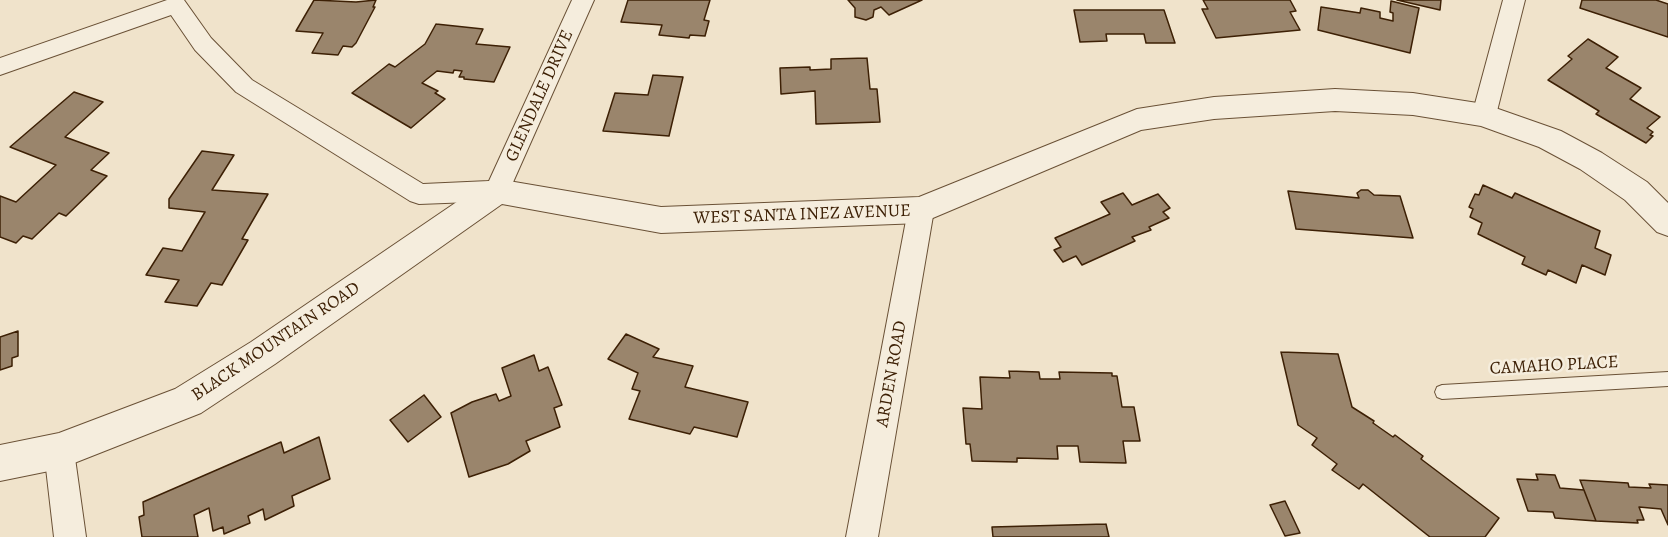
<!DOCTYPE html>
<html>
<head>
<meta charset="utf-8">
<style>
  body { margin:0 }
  canvas { display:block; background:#f0e3cb }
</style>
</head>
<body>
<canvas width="1668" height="537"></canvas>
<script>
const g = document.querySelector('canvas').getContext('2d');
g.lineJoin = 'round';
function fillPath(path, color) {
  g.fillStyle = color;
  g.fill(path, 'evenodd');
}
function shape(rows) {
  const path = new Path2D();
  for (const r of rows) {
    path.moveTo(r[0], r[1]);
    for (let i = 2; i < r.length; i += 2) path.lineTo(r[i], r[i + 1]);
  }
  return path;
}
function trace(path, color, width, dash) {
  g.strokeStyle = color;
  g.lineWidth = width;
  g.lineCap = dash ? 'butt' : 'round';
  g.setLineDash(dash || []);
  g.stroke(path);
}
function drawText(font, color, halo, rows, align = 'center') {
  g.font = font + ' Alegreya,serif';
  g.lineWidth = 5;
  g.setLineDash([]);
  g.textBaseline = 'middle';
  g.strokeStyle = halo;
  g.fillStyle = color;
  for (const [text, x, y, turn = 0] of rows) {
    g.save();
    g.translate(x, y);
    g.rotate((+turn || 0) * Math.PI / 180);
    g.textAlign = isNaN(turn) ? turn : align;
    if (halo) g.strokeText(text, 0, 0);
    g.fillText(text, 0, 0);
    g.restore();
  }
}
const building = shape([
  [314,0,356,2,376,0,373,7,375,7,356,43,352,47,343,46,338,55,312,53,323,33,296,31,314,0],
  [628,0,710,0,704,20,709,21,705,36,690,35,689,38,659,35,662,25,621,22,628,0],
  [848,0,922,0,889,15,881,7,874,10,873,17,866,20,855,17,855,8,848,0],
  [1203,0,1290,0,1296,11,1290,12,1300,30,1216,38,1202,9,1208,9,1203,0],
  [1397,0,1441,0,1440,10,1397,0],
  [1582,0,1656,0,1668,4,1668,37,1580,8,1582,0],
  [1391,1,1419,8,1410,53,1318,30,1321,7,1360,13,1361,8,1380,12,1380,18,1393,21,1393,13,1390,12,1391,1],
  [1074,10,1164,10,1175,43,1146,43,1144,34,1106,34,1107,41,1080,42,1074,10],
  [436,24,483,29,476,44,510,47,494,82,464,79,464,77,459,77,462,71,454,70,453,73,437,71,422,83,438,91,435,93,445,99,411,128,352,93,389,64,395,67,425,44,436,24],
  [1588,39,1618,57,1606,68,1641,88,1630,99,1660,117,1647,128,1653,132,1650,135,1653,136,1646,143,1596,114,1599,111,1548,80,1572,59,1568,56,1588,39],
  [867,58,870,89,877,89,880,122,816,124,815,91,781,94,780,68,810,67,810,70,831,69,831,59,867,58],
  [653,75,683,77,669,136,603,131,615,93,648,95,653,75],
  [74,92,103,102,65,137,109,153,91,170,107,176,66,216,59,213,32,239,23,236,16,243,0,237,0,196,16,202,56,165,10,147,74,92],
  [202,151,234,155,212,190,268,194,242,239,248,240,222,285,211,283,197,306,165,302,179,280,146,275,163,248,182,251,205,212,169,208,169,199,202,151],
  [1483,185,1512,198,1515,193,1600,231,1595,248,1611,255,1605,275,1582,265,1576,283,1548,270,1546,275,1522,264,1525,257,1478,234,1482,223,1470,217,1473,209,1469,207,1475,194,1479,195,1483,185],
  [1361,190,1368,190,1374,195,1400,196,1413,238,1296,229,1288,191,1359,198,1357,193,1361,190],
  [1123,193,1132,205,1158,194,1170,208,1163,212,1169,218,1149,227,1151,230,1132,237,1135,241,1082,265,1076,256,1063,262,1054,250,1061,247,1055,238,1110,214,1101,202,1123,193],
  [18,331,18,356,12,358,12,366,0,370,0,337,18,331],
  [626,334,659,349,653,357,693,366,685,387,748,402,737,437,694,427,690,434,629,419,640,391,632,389,638,373,608,359,626,334],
  [1281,352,1338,354,1352,407,1374,421,1373,423,1393,437,1395,435,1423,456,1421,459,1499,518,1485,537,1430,537,1363,484,1359,489,1332,470,1337,464,1312,445,1317,438,1298,425,1281,352],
  [534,355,539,371,548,367,562,405,554,408,560,427,526,441,530,451,508,464,469,477,451,413,472,402,496,394,499,401,511,396,502,368,534,355],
  [1009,371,1039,372,1040,379,1060,379,1059,372,1112,373,1112,376,1117,376,1122,407,1134,407,1140,441,1123,441,1126,463,1080,462,1078,446,1057,446,1058,459,1017,458,1017,462,972,461,970,444,966,444,963,408,982,409,980,377,1010,378,1009,371],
  [424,395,441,417,408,442,390,420,424,395],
  [319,437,330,479,292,496,294,506,265,520,263,509,248,516,250,523,224,534,223,527,213,531,209,508,194,515,198,537,142,537,139,517,144,515,143,502,281,442,284,453,319,437],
  [1536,474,1555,475,1560,488,1584,490,1596,521,1555,518,1553,512,1528,511,1517,479,1538,480,1536,474],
  [1580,480,1628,483,1629,487,1651,488,1649,484,1668,485,1668,525,1661,509,1639,507,1644,520,1637,520,1638,523,1596,521,1580,480],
  [1285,501,1300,533,1285,536,1270,505,1285,501],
  [1106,524,1109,537,993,537,992,527,1106,524]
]);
const service = shape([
  [1668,372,1668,386,1442,399,1437,397,1435,392,1437,387,1442,385,1668,372]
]);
const minor = shape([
  [167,0,184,0,211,38,252,80,423,184,489,181,572,0,594,0,506,198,497,201,419,204,410,201,236,92,195,50,171,15,0,75,0,58,167,0],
  [1503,0,1525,0,1496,115,1493,121,1484,124,1475,121,1472,115,1503,0],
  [921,200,930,203,934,210,878,537,846,537,908,210,912,203,921,200],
  [59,437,70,441,74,451,86,537,54,537,44,451,48,441,59,437]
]);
const tertiary = shape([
  [1335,89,1413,93,1484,104,1561,131,1602,153,1647,182,1668,203,1668,236,1657,232,1625,200,1580,169,1539,147,1481,126,1413,115,1335,111,1214,119,1141,130,921,223,661,233,502,204,275,364,201,413,59,469,0,481,0,445,59,433,175,389,251,342,486,182,497,179,661,207,919,197,1137,109,1214,97,1335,89]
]);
const streetNames = [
  ["GLENDALE DRIVE",540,96,-66],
  ["WEST SANTA INEZ AVENUE",802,215,-2],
  ["BLACK MOUNTAIN ROAD",276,342,-34],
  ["CAMAHO PLACE",1554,366,-3],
  ["ARDEN ROAD",892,374,-80]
];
fillPath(building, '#9a856c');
trace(building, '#3d2005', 1.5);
trace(service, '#6a5136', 2);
trace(minor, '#6a5136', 2);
trace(tertiary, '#6a5136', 2);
fillPath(service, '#f5eddd');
fillPath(minor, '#f5eddd');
fillPath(tertiary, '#f5eddd');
drawText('18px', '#3d2005', '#f5eddd', streetNames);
</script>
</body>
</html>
